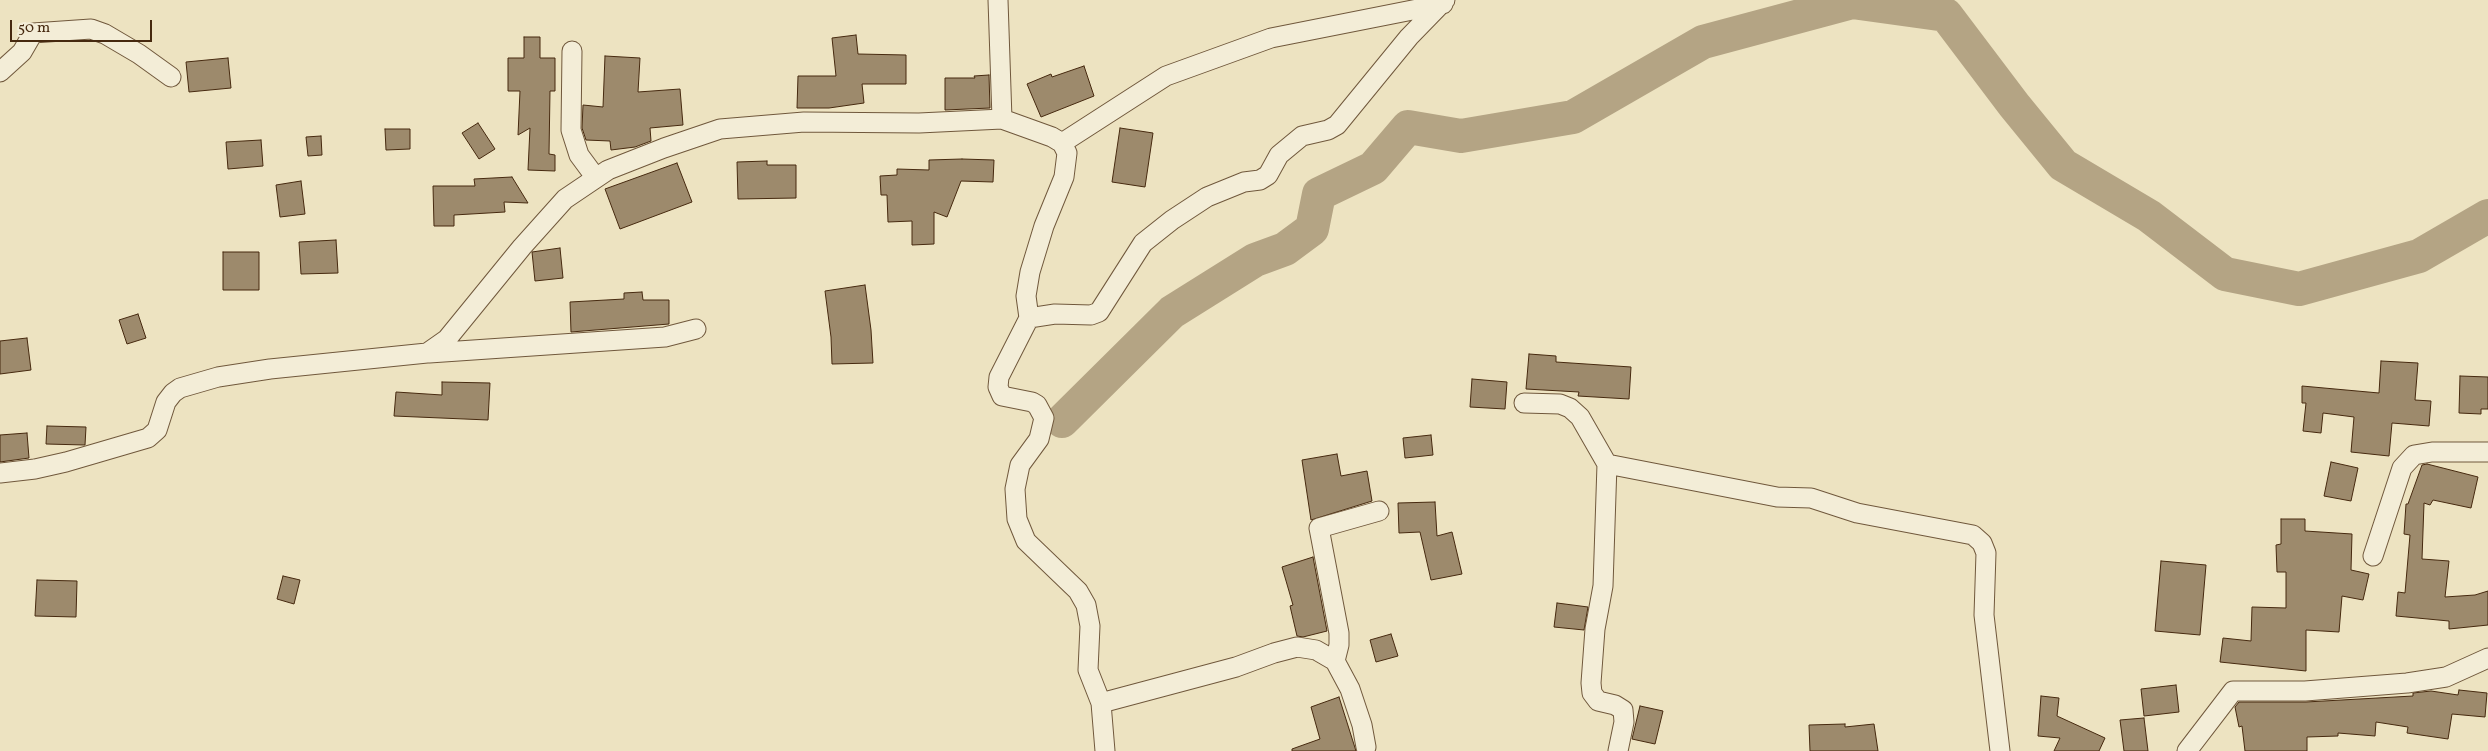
<!DOCTYPE html>
<html>
<head>
<meta charset="utf-8">
<style>
  body { margin:0 }
  #map { position:relative; width:2488px; height:751px; overflow:hidden; background:#ede3c1; font-family:Vollkorn,serif }
  canvas { display:block }
  .scale { position:absolute; left:10px; top:20px; width:142px; height:22px; box-sizing:border-box; border:2px solid #46290f; border-top:0; padding-left:6px; font-size:15px; line-height:18px; white-space:nowrap; color:#46290f; -webkit-text-stroke:4px #f3edd7; paint-order:stroke }
</style>
</head>
<body>
<div id="map">
<canvas width="2488" height="751"></canvas>
<div class="scale">50 m</div>
</div>
<script>
const g = document.querySelector('canvas').getContext('2d');
g.lineJoin = 'round';
function shape(rows) {
  const path = new Path2D();
  for (const r of rows) {
    path.moveTo(r[0], r[1]);
    for (let i = 2; i < r.length; i += 2) path.lineTo(r[i], r[i + 1]);
  }
  return path;
}
function trace(path, color, width, dash) {
  g.strokeStyle = color;
  g.lineWidth = width;
  g.lineCap = dash ? 'butt' : 'round';
  g.setLineDash(dash || []);
  g.stroke(path);
}
function fillPath(path, color) {
  g.fillStyle = color;
  g.fill(path, 'evenodd');
}
const river = shape([
  [1062,421,1172,312,1255,260,1285,249,1312,229,1319,194,1373,168,1408,127,1461,136,1573,117,1703,42,1852,2,1946,15,2014,105,2063,165,2149,216,2225,274,2299,289,2419,256,2488,216]
]);
const building = shape([
  [856,35,858,54,906,55,906,84,862,84,864,103,829,108,797,108,798,76,836,76,832,38,856,35],
  [524,37,540,37,540,58,555,58,555,91,550,91,549,154,555,155,555,171,528,170,530,128,518,135,520,91,508,91,508,58,524,58,524,37],
  [605,56,640,58,638,92,680,89,683,125,650,128,651,141,635,147,611,150,610,141,586,140,582,128,583,105,603,107,605,56],
  [228,58,231,88,189,92,186,62,228,58],
  [1084,66,1094,96,1041,117,1027,84,1051,74,1052,77,1084,66],
  [989,75,990,108,945,110,945,78,975,78,974,76,989,75],
  [478,123,495,149,479,159,462,133,478,123],
  [1120,128,1153,133,1145,187,1112,182,1120,128],
  [385,129,410,129,410,149,386,150,385,129],
  [321,136,322,155,308,156,306,137,321,136],
  [261,140,263,166,228,169,226,142,261,140],
  [962,159,994,160,993,182,961,181,947,217,934,212,934,244,912,245,912,221,888,222,887,195,881,195,880,176,897,175,897,169,929,170,929,160,962,159],
  [767,161,767,165,796,165,796,198,738,199,737,162,767,161],
  [677,163,692,202,620,229,605,189,677,163],
  [512,177,528,203,504,202,505,212,454,215,454,226,434,226,433,186,475,186,474,179,512,177],
  [301,181,305,214,280,217,276,185,301,181],
  [336,240,338,273,301,274,299,242,336,240],
  [560,248,563,278,535,281,532,252,560,248],
  [223,252,259,252,259,290,223,290,223,252],
  [865,285,871,330,873,363,832,364,831,337,825,291,865,285],
  [642,292,643,300,669,300,669,324,571,332,570,302,624,299,624,293,642,292],
  [138,314,146,338,127,344,119,320,138,314],
  [27,338,31,370,0,374,0,341,27,338],
  [1529,354,1556,356,1556,362,1631,367,1629,399,1578,396,1579,392,1526,389,1529,354],
  [2381,361,2418,363,2415,400,2431,401,2429,426,2392,423,2389,456,2351,452,2354,417,2323,413,2321,433,2303,431,2306,403,2302,403,2302,386,2379,393,2381,361],
  [2460,376,2488,377,2488,409,2481,409,2481,414,2459,413,2460,376],
  [1472,379,1507,382,1505,409,1470,407,1472,379],
  [442,382,490,383,488,420,394,416,396,392,442,395,442,382],
  [47,426,86,427,85,445,46,444,47,426],
  [27,433,29,458,0,462,0,435,27,433],
  [1431,435,1433,455,1405,458,1403,438,1431,435],
  [1337,454,1341,476,1367,471,1372,501,1311,520,1302,460,1337,454],
  [2331,462,2358,468,2351,501,2324,496,2331,462],
  [2427,464,2478,477,2471,508,2433,500,2430,505,2424,503,2422,559,2449,561,2445,597,2475,595,2488,591,2488,625,2449,629,2449,621,2396,616,2398,592,2405,593,2410,535,2404,534,2406,504,2408,504,2422,465,2427,464],
  [1435,502,1437,536,1452,532,1462,574,1431,580,1420,532,1399,533,1398,503,1435,502],
  [2281,519,2305,519,2305,531,2352,534,2351,570,2369,574,2363,600,2342,596,2339,632,2306,630,2306,671,2220,662,2223,638,2251,641,2252,607,2286,608,2286,572,2277,572,2276,545,2281,544,2281,519],
  [1313,557,1327,631,1303,637,1297,636,1290,606,1293,605,1282,567,1313,557],
  [2161,561,2206,565,2200,635,2155,631,2161,561],
  [283,576,300,580,294,604,277,599,283,576],
  [37,580,77,581,76,617,35,616,37,580],
  [1557,603,1588,607,1584,630,1554,627,1557,603],
  [1391,634,1398,656,1376,662,1370,640,1391,634],
  [2176,685,2179,712,2144,716,2141,689,2176,685],
  [2459,690,2487,693,2485,717,2452,714,2448,739,2407,733,2408,727,2376,722,2375,736,2338,733,2338,736,2307,737,2307,751,2245,751,2242,726,2239,727,2235,707,2239,702,2306,702,2413,696,2413,693,2431,691,2458,695,2459,690],
  [2041,696,2059,698,2057,716,2105,738,2099,751,2054,751,2060,738,2038,736,2041,696],
  [1339,697,1356,751,1292,751,1292,749,1320,739,1311,707,1339,697],
  [1640,706,1663,711,1655,744,1632,739,1640,706],
  [2144,718,2148,751,2124,751,2120,720,2144,718],
  [1845,724,1845,727,1874,724,1878,751,1810,751,1809,725,1845,724]
]);
const minor = shape([
  [998,0,1002,119],
  [572,51,571,130,579,155,596,178],
  [0,72,22,52,33,33,91,29,105,34,139,54,171,77],
  [1062,143,1166,76,1271,38,1443,4],
  [1029,318,1055,314,1091,315,1099,312,1143,243,1172,220,1207,197,1244,182,1260,180,1268,175,1279,155,1302,136,1328,130,1337,125,1409,37,1445,0],
  [429,353,665,337,696,329],
  [1524,403,1560,404,1570,408,1580,417,1607,464,1603,586,1595,629,1591,683,1592,693,1598,701,1615,705,1623,710,1624,722,1618,751],
  [1607,464,1777,497,1811,498,1857,513,1973,535,1982,543,1986,553,1984,615,2000,751],
  [0,473,35,469,66,462,148,438,157,430,166,402,173,393,180,388,218,377,270,369,427,353,447,339,522,247,565,199,608,170,664,148,720,129,804,122,919,123,1002,119,1052,137,1062,143,1067,153,1064,177,1044,226,1030,272,1026,296,1029,318,999,377,998,387,1002,396,1032,402,1037,405,1044,418,1039,439,1020,465,1015,489,1017,519,1026,541,1078,591,1086,605,1090,626,1088,670,1101,703,1236,667,1274,653,1297,647,1316,650,1335,661,1350,689,1362,725,1366,747],
  [2373,556,2402,468,2414,455,2432,452,2488,452],
  [1335,661,1339,645,1339,633,1319,528,1379,511],
  [1101,703,1105,751],
  [2187,751,2233,691,2305,691,2407,683,2446,677,2488,658]
]);
trace(river, '#b4a484', 34);
fillPath(building, '#9d8a6c');
trace(building, '#46290f', 1);
trace(minor, '#70583c', 21);
trace(minor, '#f3edd7', 19);
</script>
</body>
</html>
